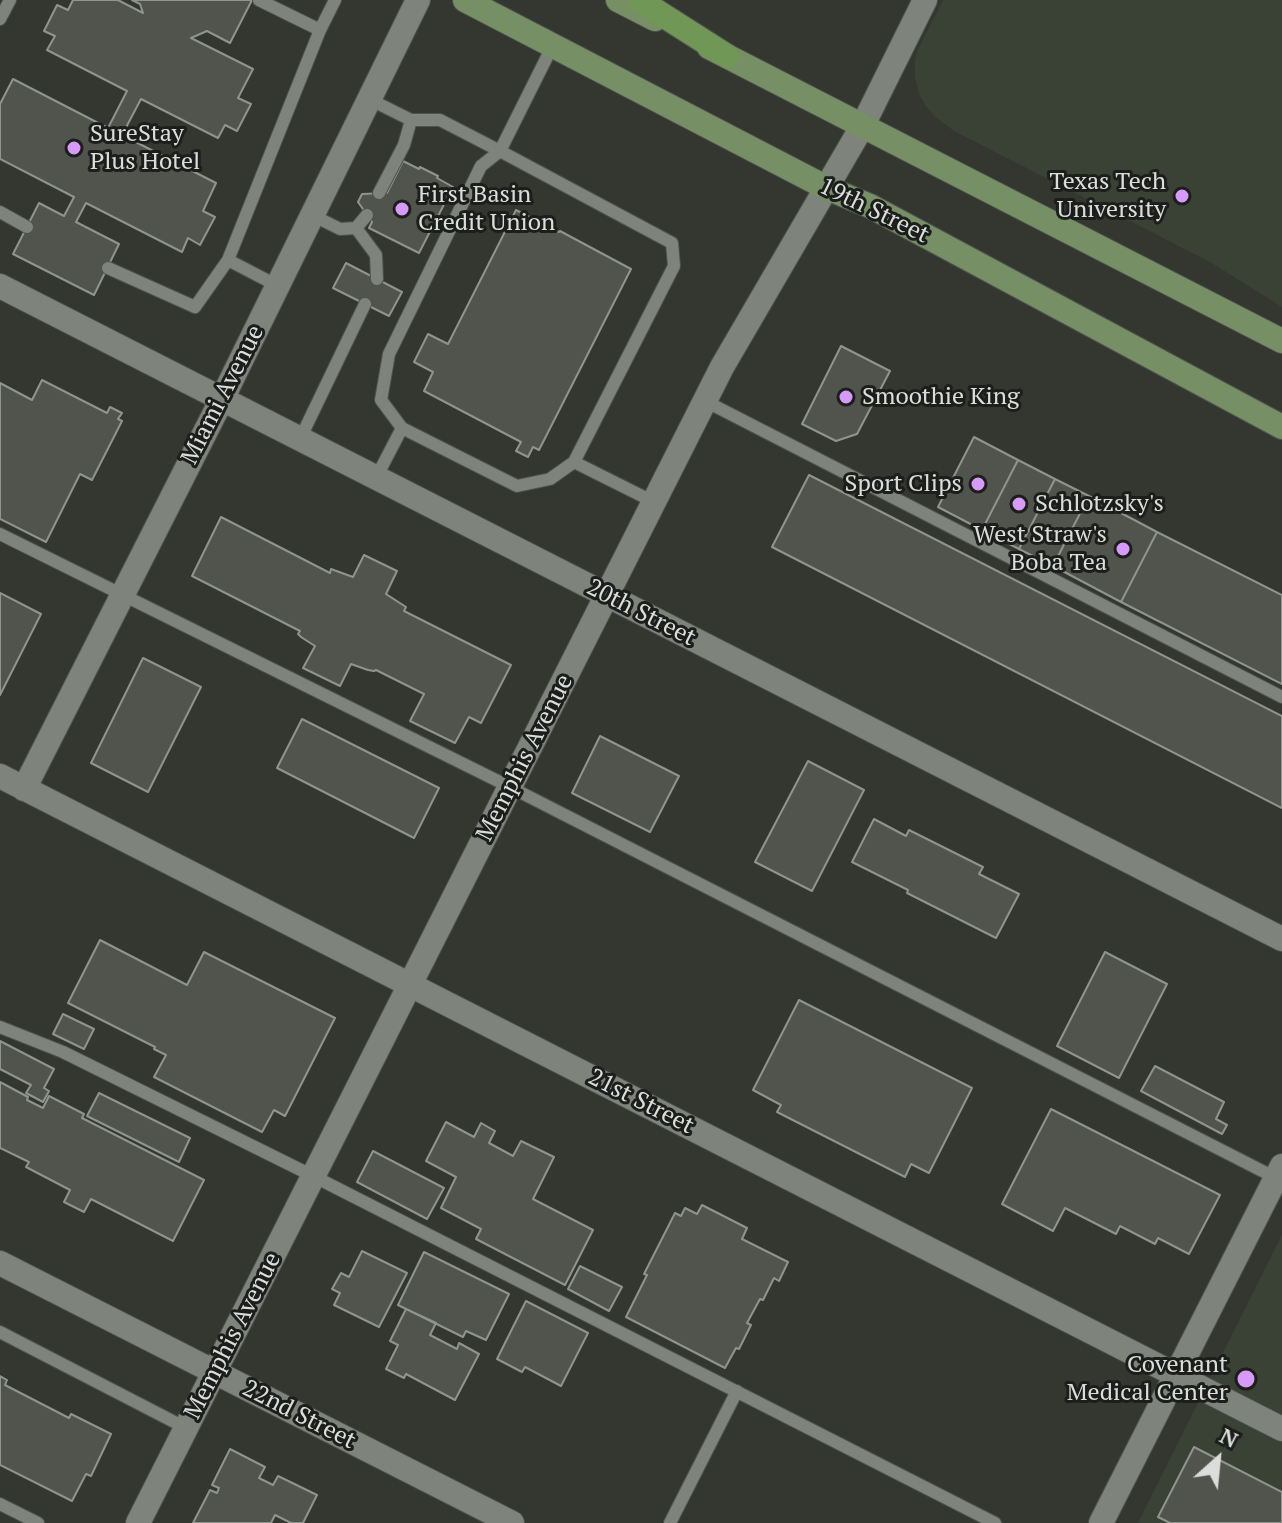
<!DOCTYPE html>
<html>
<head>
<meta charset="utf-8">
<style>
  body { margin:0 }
  #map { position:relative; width:1282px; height:1523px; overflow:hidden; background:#333730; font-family:"PT Serif",serif }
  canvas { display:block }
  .north { position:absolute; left:1178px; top:1419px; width:80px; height:80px; -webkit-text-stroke:6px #1c1e1b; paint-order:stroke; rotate:27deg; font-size:22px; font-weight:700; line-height:32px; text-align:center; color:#daddd9 }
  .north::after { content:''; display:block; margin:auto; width:28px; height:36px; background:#daddd9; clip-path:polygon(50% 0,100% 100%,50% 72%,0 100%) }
</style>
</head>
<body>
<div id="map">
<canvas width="1282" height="1523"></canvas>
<div class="north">N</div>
</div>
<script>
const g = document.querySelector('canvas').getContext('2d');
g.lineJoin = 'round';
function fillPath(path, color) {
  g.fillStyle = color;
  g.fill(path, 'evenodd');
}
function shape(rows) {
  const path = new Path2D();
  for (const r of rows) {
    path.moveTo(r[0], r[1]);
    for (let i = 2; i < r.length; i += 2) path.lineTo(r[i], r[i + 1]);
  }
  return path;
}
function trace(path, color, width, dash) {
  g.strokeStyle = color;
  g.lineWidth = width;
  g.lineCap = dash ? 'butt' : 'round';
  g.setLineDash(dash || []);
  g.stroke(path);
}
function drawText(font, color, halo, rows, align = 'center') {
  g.font = font + ' "PT Serif",serif';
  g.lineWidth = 6;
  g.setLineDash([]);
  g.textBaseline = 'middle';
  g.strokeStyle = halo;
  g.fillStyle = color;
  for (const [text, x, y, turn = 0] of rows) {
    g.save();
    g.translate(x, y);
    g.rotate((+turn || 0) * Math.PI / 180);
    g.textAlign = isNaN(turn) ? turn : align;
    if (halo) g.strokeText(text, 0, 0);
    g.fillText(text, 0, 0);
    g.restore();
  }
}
const built = shape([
  [943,0,1282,0,1282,307,1210,262,954,131,934,116,925,105,919,94,915,77,915,61,918,49],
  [1282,1235,1282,1523,1138,1523]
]);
const building = shape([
  [73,0,118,0,143,13,140,4,132,0,252,0,230,43,207,31,191,38,253,69,238,98,251,104,237,131,225,125,218,138,141,99,122,135,216,183,203,211,215,217,200,245,188,238,182,252,86,203,76,222,119,244,94,295,13,254,39,203,64,216,74,197,0,159,0,104,13,79,108,128,127,91,47,50,55,36,44,31,57,5,68,10,73,0],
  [403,161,419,169,420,167,438,176,437,178,453,187,419,253,369,228,372,222,358,202,362,194,387,193,403,161],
  [516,210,559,232,560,231,631,269,539,450,533,447,528,457,516,451,521,442,424,391,433,372,414,362,428,334,448,344,516,210],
  [346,263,402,292,389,316,333,288,346,263],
  [841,346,890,371,857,434,836,441,802,424,841,346],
  [42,380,107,413,110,407,122,413,118,419,122,421,92,480,80,474,46,542,0,519,0,383,32,400,42,380],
  [974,437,1018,460,982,530,938,507,974,437],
  [1018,460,1055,479,1019,549,982,530,1018,460],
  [809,475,1282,716,1282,808,772,547,809,475],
  [1055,479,1089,496,1053,566,1019,549,1055,479],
  [1089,496,1157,532,1121,602,1053,566,1089,496],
  [221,517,330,573,331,569,353,577,364,555,397,571,386,594,406,607,404,611,511,665,481,723,469,717,455,743,410,721,424,694,376,670,374,671,368,670,351,664,340,686,303,668,315,646,301,637,298,634,300,631,192,576,221,517],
  [1157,532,1282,595,1282,684,1121,602,1157,532],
  [0,593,41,614,0,695,0,593],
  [143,658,201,687,148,792,91,763,143,658],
  [302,719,439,788,414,838,277,768,302,719],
  [600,736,679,776,650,832,572,793,600,736],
  [808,761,864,790,812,891,755,862,808,761],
  [874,819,906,836,909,830,983,867,979,874,1019,894,996,938,907,893,908,890,852,862,874,819],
  [100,940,187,985,204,952,335,1018,285,1116,274,1110,262,1132,154,1077,166,1055,154,1049,155,1047,68,1003,100,940],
  [1105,952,1167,984,1119,1078,1057,1046,1105,952],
  [799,1000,972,1088,929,1173,911,1164,905,1177,777,1112,781,1105,753,1090,799,1000],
  [63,1014,94,1029,84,1049,53,1034,63,1014],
  [0,1041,54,1069,44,1088,49,1091,43,1102,26,1093,31,1085,0,1069,0,1041],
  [1155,1066,1224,1102,1216,1119,1227,1125,1222,1134,1141,1091,1155,1066],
  [0,1082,28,1097,27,1100,43,1108,49,1096,84,1114,82,1118,204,1180,173,1241,91,1199,84,1212,64,1202,70,1190,26,1167,29,1162,0,1148,0,1082],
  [99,1093,190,1138,179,1162,87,1116,99,1093],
  [1051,1109,1220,1195,1189,1254,1158,1238,1155,1244,1120,1226,1116,1234,1065,1208,1053,1231,1002,1204,1051,1109],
  [446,1122,474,1137,481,1123,495,1131,489,1143,513,1156,521,1141,554,1157,533,1199,593,1230,565,1285,476,1239,481,1229,441,1208,456,1177,426,1161,446,1122],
  [373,1151,444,1188,427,1219,357,1182,373,1151],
  [702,1205,747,1228,742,1239,788,1262,779,1281,774,1278,763,1300,760,1299,747,1323,751,1325,739,1349,736,1348,725,1368,626,1317,647,1275,644,1274,675,1213,681,1216,685,1208,697,1214,702,1205],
  [362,1251,407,1273,379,1327,334,1305,340,1293,332,1289,341,1273,349,1277,362,1251],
  [424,1252,509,1294,486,1340,466,1331,463,1337,398,1305,424,1252],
  [580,1266,622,1287,609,1311,568,1289,580,1266],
  [526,1301,588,1333,561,1386,525,1367,522,1372,497,1359,526,1301],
  [406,1309,436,1323,430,1335,457,1349,459,1343,479,1354,455,1400,406,1374,404,1378,386,1369,398,1345,390,1341,406,1309],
  [0,1376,7,1380,5,1385,69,1418,71,1414,111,1434,91,1476,86,1474,72,1501,0,1465,0,1376],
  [1194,1447,1282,1492,1282,1523,1170,1523,1158,1517,1194,1447],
  [230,1449,265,1467,259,1478,273,1485,278,1476,317,1495,303,1523,291,1523,275,1515,271,1523,193,1523,210,1490,217,1493,219,1488,212,1485,230,1449]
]);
const lane = shape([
  [259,0,320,30,335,0],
  [0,19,10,0],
  [553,45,500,151,672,243,674,266,574,462,654,502],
  [369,99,411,120,440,120,500,151,481,166,389,354,381,400,402,428,517,486,550,479,574,462],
  [379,193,404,145,411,120],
  [0,212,27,227],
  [312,215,340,229,356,228,367,215],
  [356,228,376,255,377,279],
  [228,260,278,286],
  [108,268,195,307,228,260,320,30],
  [705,401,1282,697],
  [300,439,365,304],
  [376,478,402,428],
  [0,534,510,787,1276,1178],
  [0,1027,63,1052,313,1176,995,1523],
  [0,1332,186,1428],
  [0,1504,38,1523],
  [670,1523,737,1391]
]);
const street = shape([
  [0,286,1282,939],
  [0,776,1282,1429],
  [24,789,222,399,418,0],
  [0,1263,512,1523],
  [1101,1523,1282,1166]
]);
const secondary = shape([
  [138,1523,722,367,863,125,925,0]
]);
const primary = shape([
  [465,0,827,188,870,206,1282,427],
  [618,0,655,19],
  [709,47,1282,341]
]);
const highway = shape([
  [639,0,727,56]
]);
const markers = [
  [74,148,8,"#d89af8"],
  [1182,196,8,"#d89af8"],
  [402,209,8,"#d89af8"],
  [846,397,8,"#d89af8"],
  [978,484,8,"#d89af8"],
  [1019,504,8,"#d89af8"],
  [1123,549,8,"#d89af8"],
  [1246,1379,10,"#d89af8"]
];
const poiNames = [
  ["SureStay",90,134],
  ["Plus Hotel",90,162],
  ["Texas Tech",1166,182,"right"],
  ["University",1166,210,"right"],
  ["First Basin",418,195],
  ["Credit Union",418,223],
  ["Smoothie King",862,397],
  ["Sport Clips",962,484,"right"],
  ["Schlotzsky's",1035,504],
  ["West Straw's",1107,535,"right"],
  ["Boba Tea",1107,563,"right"],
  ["Covenant",1228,1365,"right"],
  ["Medical Center",1228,1393,"right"]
];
const streetNames = [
  ["19th Street",874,211,26],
  ["Miami Avenue",223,395,-63],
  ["20th Street",641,613,27],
  ["Memphis Avenue",525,758,-63],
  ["21st Street",641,1102,27],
  ["Memphis Avenue",233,1336,-63],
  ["22nd Street",299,1415,27]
];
fillPath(built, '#3a4135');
fillPath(building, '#50544d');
trace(building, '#8f948c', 2);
trace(lane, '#50534e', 14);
trace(street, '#50534e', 26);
trace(secondary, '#50534e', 26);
trace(primary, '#50534e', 26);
trace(highway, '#50534e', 26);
trace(lane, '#7e837b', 12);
trace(street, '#7e837b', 24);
trace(secondary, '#7e837b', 24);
trace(primary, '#768f65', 24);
trace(highway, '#709756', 24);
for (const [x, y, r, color] of markers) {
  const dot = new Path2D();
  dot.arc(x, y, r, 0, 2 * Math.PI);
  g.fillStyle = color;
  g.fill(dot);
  trace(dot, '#1c1e1b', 3);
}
drawText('24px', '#daddd9', '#1c1e1b', poiNames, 'left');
drawText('24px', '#daddd9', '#1c1e1b', streetNames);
</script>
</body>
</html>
